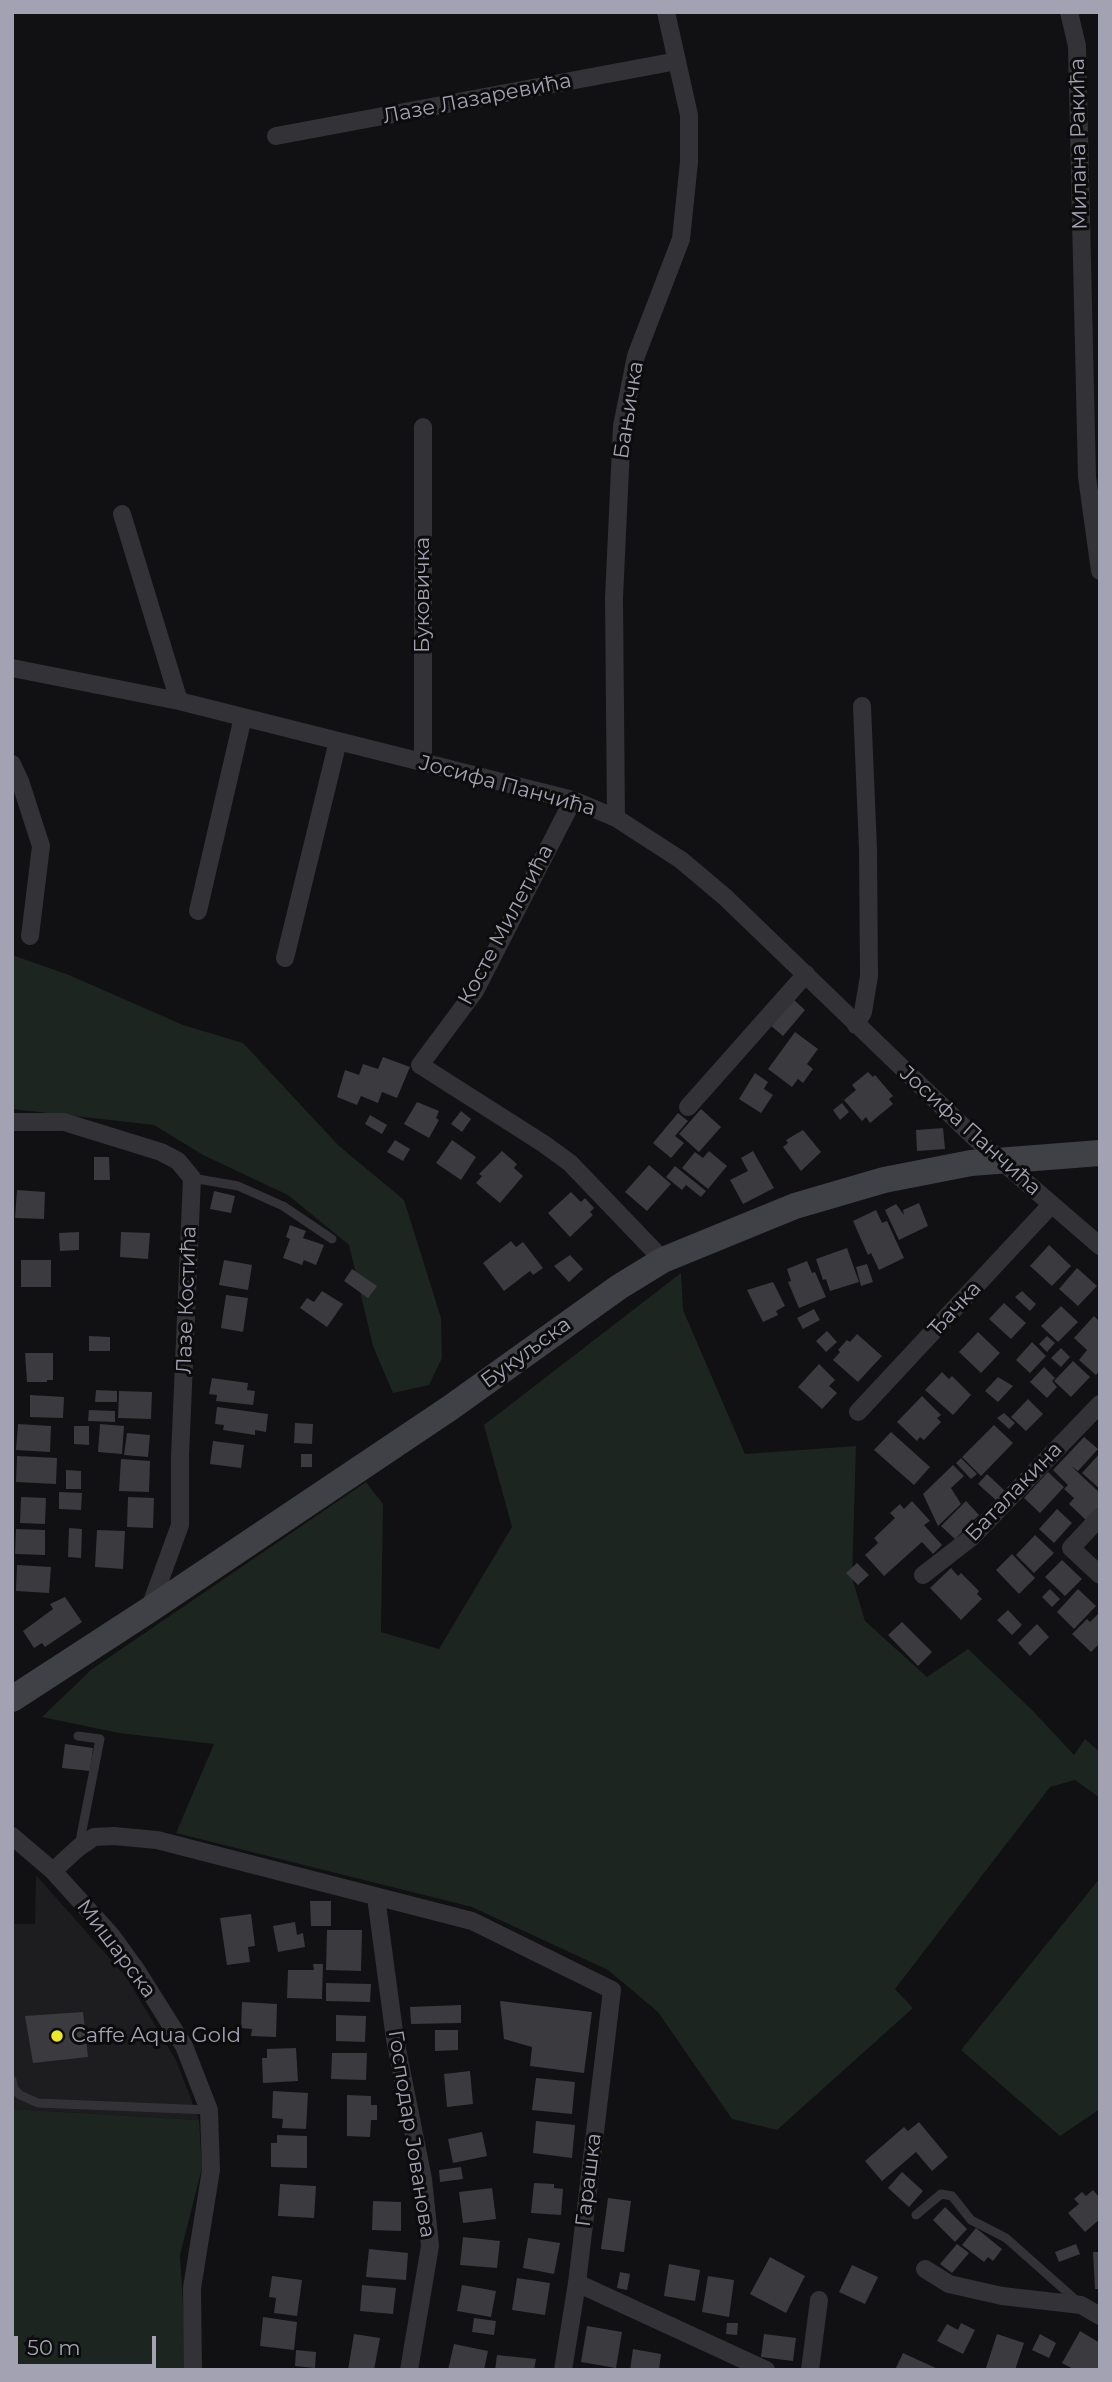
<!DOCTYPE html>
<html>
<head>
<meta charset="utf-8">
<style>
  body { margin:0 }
  #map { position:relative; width:1112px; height:2382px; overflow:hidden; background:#111012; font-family:Montserrat,sans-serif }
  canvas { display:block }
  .frame { position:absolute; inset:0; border:14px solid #a2a2b3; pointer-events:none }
  .scale { position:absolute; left:14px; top:2336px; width:142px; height:32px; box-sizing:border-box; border:4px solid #a2a2b3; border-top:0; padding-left:9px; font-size:21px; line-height:24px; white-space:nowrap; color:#a2a2b3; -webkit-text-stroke:5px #0c0c0d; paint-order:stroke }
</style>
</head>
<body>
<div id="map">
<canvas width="1112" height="2382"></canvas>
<div class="frame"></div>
<div class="scale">50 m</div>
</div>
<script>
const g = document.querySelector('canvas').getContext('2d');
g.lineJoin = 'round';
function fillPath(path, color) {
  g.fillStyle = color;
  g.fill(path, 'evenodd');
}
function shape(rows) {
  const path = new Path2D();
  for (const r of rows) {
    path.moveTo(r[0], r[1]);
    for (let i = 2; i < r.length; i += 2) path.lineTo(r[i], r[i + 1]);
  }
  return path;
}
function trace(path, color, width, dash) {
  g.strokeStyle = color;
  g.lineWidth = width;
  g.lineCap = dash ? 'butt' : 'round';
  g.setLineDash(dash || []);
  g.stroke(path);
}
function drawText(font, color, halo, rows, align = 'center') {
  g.font = font + ' Montserrat,sans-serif';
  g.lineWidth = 6;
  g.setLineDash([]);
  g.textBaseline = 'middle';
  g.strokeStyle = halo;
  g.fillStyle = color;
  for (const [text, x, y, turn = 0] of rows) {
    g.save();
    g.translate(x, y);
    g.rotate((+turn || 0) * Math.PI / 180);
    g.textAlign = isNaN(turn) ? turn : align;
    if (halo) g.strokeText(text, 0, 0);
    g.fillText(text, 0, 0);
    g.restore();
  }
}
const built = shape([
  [36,1875,126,1977,176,2060,199,2120,12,2109,12,1924,35,1924]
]);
const green = shape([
  [12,955,69,975,183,1025,243,1043,339,1146,404,1200,441,1318,442,1358,429,1385,393,1393,373,1346,349,1245,288,1195,203,1155,154,1125,12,1109],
  [681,1273,683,1310,745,1454,856,1446,852,1578,865,1621,927,1677,968,1649,1033,1711,1074,1755,1085,1739,1100,1752,1100,1798,1075,1780,1050,1787,895,1989,913,2008,777,2130,732,2119,658,2012,608,1970,472,1907,176,1833,214,1744,119,1733,42,1717,92,1669,366,1482,383,1504,381,1632,439,1649,512,1527,484,1425],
  [1100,1878,1100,2109,1060,2136,961,2050],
  [12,2109,199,2120,202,2168,180,2255,187,2370,12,2370]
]);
const building = shape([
  [793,999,805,1010,783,1036,770,1025],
  [795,1032,818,1049,807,1064,813,1069,803,1083,798,1079,792,1087,768,1069],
  [383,1057,410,1067,397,1098,382,1092,378,1103,361,1096,357,1105,337,1097,345,1070,359,1075,363,1064,378,1069],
  [868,1072,873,1077,875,1075,893,1096,889,1099,893,1104,870,1123,866,1117,862,1121,844,1100,856,1090,852,1085],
  [755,1073,768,1082,764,1089,773,1095,761,1113,739,1099],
  [417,1102,439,1111,436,1118,439,1120,429,1138,404,1124],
  [842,1103,849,1112,840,1120,833,1110],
  [701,1109,721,1127,699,1152,679,1134],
  [461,1111,471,1119,462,1132,451,1124],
  [678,1113,688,1121,675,1136,684,1143,671,1158,653,1143],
  [370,1115,387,1125,382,1134,365,1124],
  [943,1128,945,1149,917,1151,916,1130],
  [803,1130,821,1152,801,1171,783,1147,788,1143,786,1140],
  [395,1140,410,1149,403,1161,387,1152],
  [452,1140,476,1157,461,1180,436,1163],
  [502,1151,517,1164,514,1168,523,1176,500,1203,476,1183,482,1176,479,1174],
  [709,1151,727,1166,708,1189,682,1168,695,1152,703,1158],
  [753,1151,774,1188,743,1204,730,1180,748,1171,741,1158],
  [94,1157,109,1157,110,1180,94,1180],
  [649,1165,671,1184,647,1211,625,1192],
  [675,1166,706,1191,701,1197,686,1185,682,1190,666,1177],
  [17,1190,45,1192,44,1219,15,1218],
  [214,1191,235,1196,231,1213,210,1209],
  [571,1192,581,1202,585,1198,594,1208,590,1212,593,1215,570,1237,548,1213],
  [919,1203,928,1226,899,1240,885,1210,896,1204,904,1215,903,1210],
  [876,1210,882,1223,887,1221,904,1258,879,1270,871,1253,868,1255,853,1221],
  [290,1225,306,1231,303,1238,324,1245,316,1265,304,1260,302,1265,283,1258,290,1239,286,1237],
  [79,1232,79,1250,60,1251,59,1233],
  [121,1232,150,1233,148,1259,120,1257],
  [511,1241,516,1247,523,1242,543,1268,533,1275,530,1271,504,1291,483,1263],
  [1049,1245,1071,1266,1052,1286,1030,1266],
  [847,1248,859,1282,830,1291,826,1279,823,1280,816,1259],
  [570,1255,583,1269,569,1282,554,1266],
  [21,1260,51,1260,51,1287,21,1287],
  [224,1260,252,1265,248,1290,219,1285],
  [807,1261,812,1273,815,1272,826,1297,799,1308,788,1282,791,1281,787,1269],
  [867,1264,873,1282,861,1286,856,1267],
  [1077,1268,1097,1286,1078,1306,1059,1289],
  [352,1269,377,1286,368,1298,344,1281],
  [773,1282,785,1306,776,1311,778,1315,763,1322,747,1290],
  [322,1291,343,1304,327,1327,300,1308,307,1298,314,1302],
  [1022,1291,1036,1304,1030,1311,1015,1297],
  [226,1295,248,1298,243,1332,221,1328],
  [1004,1303,1026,1323,1011,1339,989,1319],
  [1061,1306,1078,1322,1058,1342,1041,1326],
  [814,1309,820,1320,803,1329,797,1318],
  [1094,1316,1100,1322,1100,1370,1096,1375,1079,1360,1087,1350,1074,1338],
  [827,1331,837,1342,826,1352,816,1341],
  [978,1332,1000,1353,981,1373,959,1352],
  [857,1334,882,1356,858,1382,833,1360,840,1352,838,1350,847,1340,850,1342],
  [89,1336,110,1337,110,1351,89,1351],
  [1047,1336,1055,1343,1047,1352,1039,1344],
  [1032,1342,1046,1356,1030,1373,1016,1360],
  [1061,1348,1070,1357,1061,1367,1051,1358],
  [25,1353,53,1353,53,1380,47,1380,47,1382,27,1382],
  [1073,1361,1090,1377,1071,1397,1054,1381],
  [819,1364,835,1380,829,1386,837,1393,822,1409,798,1387],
  [1044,1367,1055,1378,1052,1381,1057,1387,1047,1398,1030,1382],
  [942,1372,949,1379,952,1376,971,1395,953,1415,925,1390],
  [998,1377,1013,1386,998,1402,985,1391],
  [212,1378,248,1383,247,1390,255,1391,253,1405,216,1401,217,1395,209,1394],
  [96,1390,117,1391,117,1402,95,1402],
  [119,1391,152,1392,151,1419,118,1418],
  [30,1395,64,1397,63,1418,30,1417],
  [922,1396,941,1415,937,1418,941,1422,924,1440,920,1437,917,1441,897,1422],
  [1028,1399,1043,1414,1026,1431,1011,1417],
  [217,1407,268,1414,266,1432,255,1430,255,1435,223,1430,224,1425,215,1424],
  [89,1410,115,1411,115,1422,88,1421],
  [1004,1413,1015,1423,1009,1429,997,1418],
  [295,1423,313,1424,312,1444,294,1443],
  [18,1424,51,1426,50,1452,16,1450],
  [100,1424,124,1426,122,1454,98,1452],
  [994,1425,1013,1443,981,1476,962,1457],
  [74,1426,89,1426,89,1445,74,1444],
  [891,1432,930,1467,914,1485,874,1450],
  [127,1433,150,1435,148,1457,124,1455],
  [1084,1437,1098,1449,1078,1471,1071,1466,1100,1493,1100,1506,1086,1520,1069,1504,1074,1498,1064,1489,1068,1485,1053,1470],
  [213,1441,244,1445,241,1468,210,1464],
  [1100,1453,1100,1489,1082,1473],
  [301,1454,312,1454,312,1467,301,1467],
  [17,1456,57,1458,56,1484,16,1482],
  [961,1458,977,1474,971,1479,956,1463],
  [121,1459,150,1461,149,1492,119,1491],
  [953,1465,964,1476,951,1488,961,1504,938,1526,923,1494],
  [66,1470,81,1471,81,1489,66,1489],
  [1048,1472,1064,1487,1040,1513,1024,1498],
  [987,1474,1005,1491,997,1501,978,1484],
  [59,1492,82,1493,81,1510,59,1509],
  [21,1497,46,1498,45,1524,20,1523],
  [128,1497,154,1498,153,1528,127,1527],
  [912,1501,930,1521,924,1525,942,1545,933,1554,922,1542,884,1576,865,1555,878,1543,874,1538,895,1518,890,1513,900,1504,904,1509],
  [966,1501,979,1515,955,1539,941,1526],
  [1057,1509,1072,1523,1054,1543,1039,1529],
  [69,1528,82,1529,81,1558,68,1557],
  [16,1529,45,1530,45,1555,15,1554],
  [97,1530,125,1531,123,1569,95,1567],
  [1035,1535,1054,1553,1034,1573,1016,1555],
  [1012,1554,1035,1578,1019,1594,996,1570],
  [1062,1560,1082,1579,1065,1596,1045,1577],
  [857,1563,869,1575,858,1585,846,1573],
  [17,1565,51,1567,49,1593,16,1591],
  [951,1568,958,1576,961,1573,979,1591,977,1594,982,1599,961,1620,930,1588],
  [1050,1589,1060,1599,1052,1607,1042,1597],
  [1078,1589,1096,1606,1074,1629,1057,1612],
  [65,1597,82,1622,45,1647,42,1643,34,1648,23,1631,53,1609,50,1604],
  [1008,1610,1022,1625,1012,1635,997,1620],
  [1100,1612,1100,1643,1091,1652,1072,1634,1087,1619,1090,1622],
  [902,1622,932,1652,918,1666,888,1635],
  [1037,1624,1049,1637,1030,1656,1018,1643],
  [65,1744,93,1748,90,1771,62,1768],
  [310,1901,331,1901,331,1926,311,1926],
  [251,1914,255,1946,248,1947,250,1962,227,1965,220,1918],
  [295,1922,297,1935,303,1933,305,1947,278,1952,273,1926],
  [327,1930,362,1930,361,1971,326,1970],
  [313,1964,323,1964,322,1999,287,1998,288,1970,314,1970],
  [326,1983,371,1984,370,2002,326,2001],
  [500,2001,592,2012,584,2073,530,2066,532,2047,504,2039],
  [242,2002,277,2004,276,2037,251,2036,252,2029,241,2028],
  [461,2005,461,2023,411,2024,410,2007],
  [83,2012,88,2057,33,2063,25,2016],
  [336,2015,366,2016,365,2042,336,2041],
  [435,2030,458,2030,458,2050,435,2051],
  [296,2048,298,2081,263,2083,262,2058,267,2058,267,2049],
  [332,2053,367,2053,366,2080,331,2079],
  [470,2071,473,2104,447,2107,444,2074],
  [536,2078,575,2082,572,2114,532,2110],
  [273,2091,308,2093,306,2129,282,2128,283,2119,272,2118],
  [347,2095,371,2096,371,2105,377,2105,377,2120,371,2120,370,2137,347,2136],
  [536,2121,575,2125,572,2158,533,2153],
  [919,2122,948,2157,932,2171,916,2152,882,2181,865,2161,904,2127,908,2131],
  [482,2132,487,2156,453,2163,448,2139],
  [277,2135,307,2136,307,2168,271,2167,271,2143,277,2143],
  [461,2167,463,2179,440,2182,439,2170],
  [902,2172,923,2191,909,2207,888,2188],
  [534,2183,554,2184,554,2188,563,2189,561,2215,531,2213],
  [280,2184,316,2186,314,2218,278,2216],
  [492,2188,496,2219,463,2223,459,2192],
  [1093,2190,1100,2198,1100,2219,1085,2232,1068,2213,1079,2204,1074,2199,1082,2192,1086,2196],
  [608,2198,631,2201,624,2252,601,2249],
  [373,2201,401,2202,401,2231,372,2230],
  [945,2207,967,2229,955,2242,933,2220],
  [976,2228,1002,2249,993,2261,988,2257,984,2262,962,2245],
  [463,2237,500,2241,497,2268,460,2265],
  [528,2238,560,2243,554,2274,523,2268],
  [957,2244,969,2253,952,2273,940,2264],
  [1076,2244,1080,2254,1059,2262,1055,2252],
  [369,2249,408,2253,406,2280,366,2277],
  [1093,2252,1100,2252,1100,2289,1095,2289],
  [770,2257,805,2276,786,2313,750,2294],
  [669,2264,700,2270,695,2301,664,2296],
  [852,2265,878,2277,865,2304,839,2292],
  [620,2272,630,2274,627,2290,617,2288],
  [272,2276,302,2280,297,2316,274,2313,276,2298,269,2297],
  [708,2276,734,2280,729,2317,702,2312],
  [517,2278,550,2283,545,2315,512,2310],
  [362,2285,396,2288,393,2314,360,2311],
  [462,2285,496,2291,491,2317,457,2311],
  [263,2317,297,2322,294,2350,260,2346],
  [474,2318,496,2321,494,2335,472,2332],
  [727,2323,738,2323,737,2335,726,2334],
  [961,2323,975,2330,963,2354,937,2341,947,2324,958,2330],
  [587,2326,622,2332,616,2368,581,2362],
  [1080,2331,1100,2343,1100,2366,1097,2370,1075,2370,1062,2363],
  [354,2334,380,2338,374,2370,348,2370],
  [764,2334,796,2338,793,2361,761,2357],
  [997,2334,1024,2343,1015,2370,986,2368],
  [1040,2334,1056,2343,1049,2358,1032,2350],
  [454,2344,488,2351,484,2370,448,2370],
  [633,2349,661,2354,659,2370,630,2370],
  [296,2350,316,2352,315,2368,295,2366],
  [903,2353,940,2370,895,2370],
  [497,2355,536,2359,534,2370,495,2370]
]);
const lane = shape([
  [192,1178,238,1186,283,1206,332,1239],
  [78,1736,100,1739,79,1846],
  [12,2080,14,2089,20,2095,38,2103,209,2110],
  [916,2215,941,2194,952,2196,971,2220,1006,2238,1077,2301]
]);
const street = shape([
  [1069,12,1077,46,1087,477,1100,571],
  [276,136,677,61],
  [423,427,423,763],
  [122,514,179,701],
  [12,668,179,701,573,800,616,818,681,860,725,897,976,1139,1100,1246],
  [12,764,20,781,41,846,30,936],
  [573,800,475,991,420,1065,544,1144,570,1163,663,1260],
  [616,818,614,598,622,426,636,356,681,239,689,162,689,115,666,12],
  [198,911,243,717],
  [285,958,338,741],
  [856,1025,863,1012,869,976,868,849,862,706],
  [688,1107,806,974],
  [12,1122,64,1122,161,1152,178,1161,192,1178,180,1456,180,1525,149,1610],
  [858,1412,1051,1205],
  [1100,1517,1071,1548,1100,1575],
  [923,1575,972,1537,1100,1404],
  [12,1836,53,1871,111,1935,137,1971,184,2046,209,2110,211,2170,192,2288,193,2370],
  [53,1871,78,1848,94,1837,114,1836,157,1840,472,1921,612,1990,577,2283,563,2370],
  [376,1897,395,2039,423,2179,430,2246,409,2370],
  [925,2269,949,2284,1002,2296,1081,2305,1100,2316],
  [577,2283,766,2370],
  [810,2370,819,2300]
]);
const secondary = shape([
  [12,1699,149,1610,450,1408,619,1287,663,1260,795,1206,884,1180,971,1163,1100,1153]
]);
const markers = [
  [57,2036,7,"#f0e72a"]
];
const streetNames = [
  ["Лазе Лазаревића",477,99,-11],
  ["Милана Ракића",1079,144,-91],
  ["Бањичка",629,410,-81],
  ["Буковичка",423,595,-90],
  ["Јосифа Панчића",507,786,15],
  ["Косте Милетића",506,925,-62],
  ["Јосифа Панчића",970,1131,42],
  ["Лазе Костића",187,1300,-88],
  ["Ђачка",955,1309,-47],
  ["Букуљска",526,1353,-36],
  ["Баталакина",1014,1492,-46],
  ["Мишарска",116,1949,53],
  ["Господар Јованова",411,2134,81],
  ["Гарашка",589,2180,-83]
];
const poiNames = [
  ["Caffe Aqua Gold",71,2036]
];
fillPath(built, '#1d1d1f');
fillPath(green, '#1d2520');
fillPath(building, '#3b3a3f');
trace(lane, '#323237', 9);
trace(street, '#323237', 18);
trace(secondary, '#404047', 26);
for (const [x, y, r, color] of markers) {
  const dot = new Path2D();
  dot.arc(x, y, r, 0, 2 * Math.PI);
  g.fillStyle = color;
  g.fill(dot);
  trace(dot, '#0c0c0d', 2.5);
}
drawText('21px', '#a2a2b3', '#0c0c0d', streetNames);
drawText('21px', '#a2a2b3', '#0c0c0d', poiNames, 'left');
</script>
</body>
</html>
